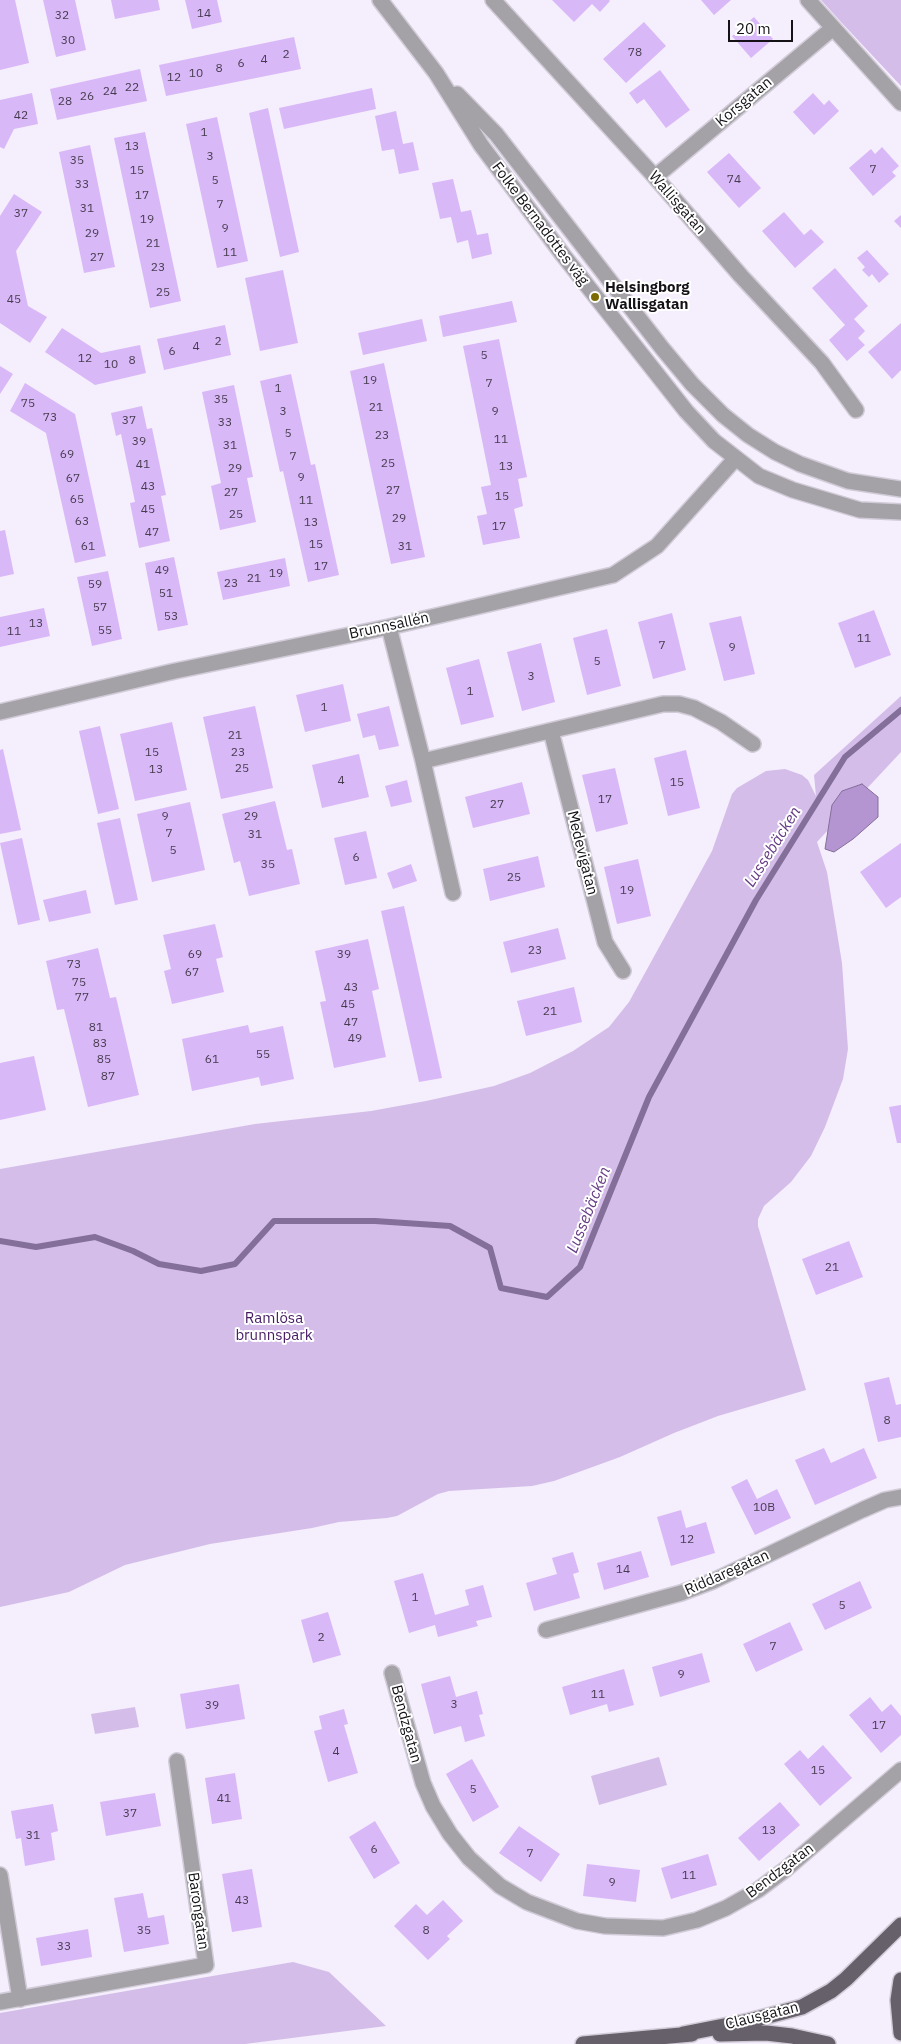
<!DOCTYPE html>
<html>
<head>
<meta charset="utf-8">
<style>
  body { margin:0 }
  #map { position:relative; width:901px; height:2044px; overflow:hidden; background:#f5eefd; font-family:"IBM Plex Sans",sans-serif }
  canvas { display:block }
  .scale { position:absolute; left:728px; top:20px; width:65px; height:22px; box-sizing:border-box; border:2px solid #151217; border-top:0; padding-left:6px; font-size:15px; line-height:18px; white-space:nowrap; color:#151217; -webkit-text-stroke:4px #fff; paint-order:stroke }
</style>
</head>
<body>
<div id="map">
<canvas width="901" height="2044"></canvas>
<div class="scale">20 m</div>
</div>
<script>
const g = document.querySelector('canvas').getContext('2d');
g.lineJoin = 'round';
function fillPath(path, color) {
  g.fillStyle = color;
  g.fill(path, 'evenodd');
}
function shape(rows) {
  const path = new Path2D();
  for (const r of rows) {
    path.moveTo(r[0], r[1]);
    for (let i = 2; i < r.length; i += 2) path.lineTo(r[i], r[i + 1]);
  }
  return path;
}
function trace(path, color, width, dash) {
  g.strokeStyle = color;
  g.lineWidth = width;
  g.lineCap = dash ? 'butt' : 'round';
  g.setLineDash(dash || []);
  g.stroke(path);
}
function drawText(font, color, halo, rows, align = 'center') {
  g.font = font + ' "IBM Plex Sans",sans-serif';
  g.lineWidth = 4;
  g.setLineDash([]);
  g.textBaseline = 'middle';
  g.strokeStyle = halo;
  g.fillStyle = color;
  for (const [text, x, y, turn = 0] of rows) {
    g.save();
    g.translate(x, y);
    g.rotate((+turn || 0) * Math.PI / 180);
    g.textAlign = isNaN(turn) ? turn : align;
    if (halo) g.strokeText(text, 0, 0);
    g.fillText(text, 0, 0);
    g.restore();
  }
}
const green = shape([
  [821,0,901,0,901,86,840,21],
  [901,696,901,752,817,842,827,872,842,963,848,1049,843,1079,825,1127,811,1156,791,1182,764,1206,758,1219,758,1226,806,1390,718,1416,674,1433,620,1457,554,1481,532,1486,449,1491,438,1494,397,1516,387,1518,339,1522,312,1528,210,1544,125,1565,69,1592,0,1607,0,1169,255,1124,371,1111,426,1101,494,1086,530,1073,573,1051,609,1027,629,1002,712,851,732,794,737,788,766,771,785,769,802,775,808,780,816,796,814,775],
  [135,1707,139,1727,95,1734,91,1714],
  [659,1757,667,1785,599,1805,591,1776],
  [293,1962,329,1972,386,2026,245,2044,0,2044,0,2013]
]);
const water = shape([
  [862,784,878,797,878,817,853,839,834,852,825,849,832,805,842,791,862,784]
]);
const stream = shape([
  [0,1241,36,1247,95,1237,133,1251,159,1264,201,1271,235,1264,274,1221,375,1221,450,1226,490,1248,501,1288,547,1297,580,1267,649,1097,756,900,845,757,901,710]
]);
const building = shape([
  [0,0,15,0,29,63,0,70],
  [43,0,75,0,86,50,56,57],
  [111,0,158,0,160,10,115,19],
  [185,0,217,0,222,22,192,29],
  [552,0,609,0,610,1,600,12,592,4,574,22],
  [701,0,731,0,714,15],
  [754,17,773,39,751,58,732,36],
  [644,22,666,46,626,83,603,59],
  [294,37,301,69,166,96,159,65],
  [140,69,147,101,57,120,50,89],
  [660,70,690,110,666,128,644,99,637,104,629,93],
  [372,88,376,109,284,129,279,108],
  [32,93,38,124,14,129,4,149,0,147,0,100],
  [813,93,824,105,829,100,839,111,814,135,793,112],
  [268,108,299,252,280,257,249,113],
  [396,111,403,144,413,142,419,170,399,174,394,149,382,151,375,116],
  [217,117,248,261,217,268,186,124],
  [145,132,181,301,150,308,114,138],
  [90,145,115,267,84,273,59,152],
  [882,147,899,166,892,172,896,176,873,196,849,168,871,149,875,154],
  [729,153,761,188,739,208,707,172],
  [453,179,461,212,471,210,477,235,488,233,492,254,472,259,468,240,457,243,451,217,440,219,432,183],
  [14,194,42,212,16,251,28,306,47,317,30,343,0,323,0,216],
  [784,212,804,235,811,229,824,242,795,268,762,231],
  [901,215,901,228,894,221],
  [867,250,889,274,879,283,872,274,869,277,862,270,865,267,857,258],
  [835,268,868,306,854,319,865,331,858,338,865,345,847,361,829,340,845,325,812,288],
  [283,270,298,343,260,351,245,278],
  [512,301,517,322,443,337,439,316],
  [422,319,427,341,363,355,358,333],
  [901,323,901,370,892,379,868,352],
  [225,325,231,355,164,370,157,339],
  [62,328,101,353,140,345,146,373,95,385,45,352],
  [499,339,527,477,518,479,523,506,514,509,520,538,483,545,477,516,487,514,481,487,491,485,463,346],
  [384,363,425,557,391,564,350,371],
  [0,366,13,374,0,394],
  [291,374,311,465,315,464,339,575,308,582,283,471,280,472,260,381],
  [25,383,75,414,106,556,75,563,46,433,10,411],
  [234,385,253,477,247,478,256,522,220,530,211,486,221,483,202,392],
  [142,406,147,429,152,428,166,495,161,496,170,541,139,548,130,503,135,502,121,434,116,436,111,413],
  [5,530,14,574,0,577,0,531],
  [174,557,188,625,158,631,145,563],
  [285,558,290,586,223,600,217,572],
  [108,571,122,639,92,646,77,577],
  [44,608,50,636,0,647,0,617],
  [874,610,891,655,855,668,838,623],
  [672,613,686,670,653,679,638,622],
  [741,616,755,674,724,681,709,623],
  [607,629,621,686,587,695,573,638],
  [541,643,555,702,522,711,507,652],
  [479,659,494,717,461,725,446,668],
  [343,684,351,721,305,732,296,695],
  [255,706,273,788,221,799,203,717],
  [389,706,399,746,379,750,375,735,363,738,357,714],
  [172,722,187,790,135,801,120,734],
  [100,726,119,809,98,814,79,731],
  [3,749,21,830,0,834,0,750],
  [686,750,700,808,668,816,654,758],
  [359,754,369,797,322,808,312,765],
  [615,768,628,824,596,832,582,775],
  [407,780,412,802,391,807,385,786],
  [522,782,530,814,473,828,465,797],
  [275,801,287,850,292,849,300,884,249,896,240,861,234,863,222,814],
  [190,802,205,870,152,882,137,814],
  [120,818,138,900,115,905,97,823],
  [366,831,377,878,345,885,334,838],
  [22,838,40,920,18,925,0,843],
  [901,843,901,897,886,908,860,872],
  [538,856,545,887,490,901,483,869],
  [638,859,651,916,617,924,604,867],
  [411,864,417,881,393,889,387,873],
  [86,890,91,913,49,922,43,900],
  [404,906,442,1078,419,1082,381,911],
  [215,924,223,957,216,959,224,992,172,1004,164,971,171,969,163,935],
  [558,928,566,959,511,973,503,942],
  [368,939,379,989,372,991,386,1057,334,1068,320,1002,326,1001,315,951],
  [98,948,110,998,116,997,139,1095,88,1107,64,1009,57,1010,46,961],
  [574,987,582,1022,526,1036,517,1001],
  [248,1025,250,1033,283,1026,294,1079,261,1086,259,1077,192,1091,182,1039],
  [34,1056,46,1110,0,1120,0,1063],
  [901,1105,901,1143,897,1143,889,1107],
  [849,1241,863,1277,816,1295,802,1259],
  [889,1377,896,1405,901,1404,901,1437,878,1442,864,1383],
  [824,1448,831,1463,864,1448,877,1478,815,1505,795,1460],
  [747,1479,757,1499,777,1489,791,1518,755,1535,731,1487],
  [681,1510,686,1528,706,1522,715,1553,671,1566,657,1517],
  [641,1551,649,1577,604,1590,597,1563],
  [573,1552,579,1572,573,1574,580,1598,534,1611,526,1583,557,1574,552,1558],
  [423,1573,435,1615,469,1605,465,1590,483,1585,492,1617,476,1621,478,1626,438,1637,435,1625,409,1633,394,1581],
  [860,1581,872,1608,825,1630,812,1604],
  [328,1612,341,1655,313,1663,301,1620],
  [790,1622,803,1650,756,1672,743,1644],
  [702,1653,710,1682,660,1697,652,1667],
  [624,1669,634,1705,609,1712,607,1704,570,1715,562,1687],
  [450,1676,456,1697,477,1691,483,1714,479,1715,485,1736,465,1742,461,1726,434,1734,421,1684],
  [239,1684,245,1719,186,1729,180,1694],
  [870,1697,882,1712,891,1704,901,1716,901,1735,881,1753,849,1715],
  [344,1709,348,1724,344,1725,358,1773,328,1782,314,1731,322,1729,319,1716],
  [823,1745,852,1778,820,1806,784,1764,800,1750,808,1759],
  [472,1759,499,1807,473,1822,446,1774],
  [235,1773,242,1819,212,1824,205,1778],
  [155,1793,161,1826,106,1836,100,1802],
  [780,1802,800,1825,759,1861,738,1838],
  [53,1804,58,1831,51,1833,55,1860,25,1866,21,1838,16,1839,11,1811],
  [375,1821,400,1863,374,1879,349,1837],
  [519,1826,560,1854,541,1882,499,1853],
  [708,1854,717,1885,671,1899,661,1868],
  [587,1864,640,1870,636,1902,583,1896],
  [252,1869,262,1927,232,1932,222,1874],
  [143,1893,148,1918,164,1915,169,1944,124,1952,114,1898],
  [443,1900,463,1921,447,1936,450,1939,428,1960,394,1926,416,1904,427,1915],
  [88,1929,92,1957,41,1966,36,1938]
]);
const minor = shape([
  [380,0,436,73,481,145,563,255,686,411,714,441,759,476,793,490,860,510,901,512],
  [493,0,655,177,741,276,822,363,856,410],
  [808,0,901,103],
  [457,94,496,134,662,348,692,384,723,415,748,435,775,452,800,464,848,481,901,489],
  [655,177,833,28],
  [389,627,423,761,663,704,679,704,694,708,721,722,753,744],
  [0,712,175,671,389,627,613,575,657,546,735,459],
  [551,731,605,942,623,971],
  [423,761,453,893],
  [546,1630,681,1593,713,1581,862,1510,885,1500,901,1497],
  [392,1673,423,1783,433,1806,450,1834,469,1858,500,1886,527,1902,577,1921,605,1926,663,1928,697,1920,726,1908,758,1890,786,1869,901,1770],
  [0,1875,20,1999],
  [0,2002,206,1965,177,1761]
]);
const major = shape([
  [901,1980,898,2000,901,2033],
  [683,2034,749,2021,802,2007,831,1991,846,1979,901,1925],
  [720,2034,766,2033,792,2036,828,2044],
  [583,2044,692,2034]
]);
const markers = [
  [595,297,5,"#7b6a01"]
];
const numberNames = [
  ["14",204,14],
  ["32",62,16],
  ["30",68,41],
  ["78",635,53],
  ["2",286,55],
  ["4",264,60],
  ["6",241,64],
  ["8",219,69],
  ["10",196,74],
  ["12",174,78],
  ["22",132,88],
  ["24",110,92],
  ["26",87,97],
  ["28",65,102],
  ["42",21,116],
  ["1",204,133],
  ["13",132,147],
  ["3",210,157],
  ["35",77,161],
  ["7",873,170],
  ["15",137,171],
  ["74",734,180],
  ["5",215,181],
  ["33",82,185],
  ["17",142,196],
  ["7",220,205],
  ["31",87,209],
  ["37",21,214],
  ["19",147,220],
  ["9",225,229],
  ["29",92,234],
  ["21",153,244],
  ["11",230,253],
  ["27",97,258],
  ["23",158,268],
  ["25",163,293],
  ["45",14,300],
  ["2",218,342],
  ["4",196,347],
  ["6",172,352],
  ["5",484,356],
  ["12",85,359],
  ["8",132,361],
  ["10",111,365],
  ["19",370,381],
  ["7",489,384],
  ["1",278,389],
  ["35",221,400],
  ["75",28,404],
  ["21",376,408],
  ["3",283,412],
  ["9",495,412],
  ["73",50,418],
  ["37",129,421],
  ["33",225,423],
  ["5",288,434],
  ["23",382,436],
  ["11",501,440],
  ["39",139,442],
  ["31",230,446],
  ["69",67,455],
  ["7",293,457],
  ["25",388,464],
  ["41",143,465],
  ["13",506,467],
  ["29",235,469],
  ["9",301,478],
  ["67",73,479],
  ["43",148,487],
  ["27",393,491],
  ["27",231,493],
  ["15",502,497],
  ["65",77,500],
  ["11",306,501],
  ["45",148,510],
  ["25",236,515],
  ["29",399,519],
  ["63",82,522],
  ["13",311,523],
  ["17",499,527],
  ["47",152,533],
  ["15",316,545],
  ["61",88,547],
  ["31",405,547],
  ["17",321,567],
  ["49",162,571],
  ["19",276,574],
  ["21",254,579],
  ["23",231,584],
  ["59",95,585],
  ["51",166,594],
  ["57",100,608],
  ["53",171,617],
  ["13",36,624],
  ["55",105,631],
  ["11",14,632],
  ["11",864,639],
  ["7",662,646],
  ["9",732,648],
  ["5",597,662],
  ["3",531,677],
  ["1",470,692],
  ["1",324,708],
  ["21",235,736],
  ["15",152,753],
  ["23",238,753],
  ["25",242,769],
  ["13",156,770],
  ["4",341,781],
  ["15",677,783],
  ["17",605,800],
  ["27",497,805],
  ["9",165,817],
  ["29",251,817],
  ["7",169,834],
  ["31",255,835],
  ["5",173,851],
  ["6",356,858],
  ["35",268,865],
  ["25",514,878],
  ["19",627,891],
  ["23",535,951],
  ["69",195,955],
  ["39",344,955],
  ["73",74,965],
  ["67",192,973],
  ["75",79,983],
  ["43",351,988],
  ["77",82,998],
  ["45",348,1005],
  ["21",550,1012],
  ["47",351,1023],
  ["81",96,1028],
  ["49",355,1039],
  ["83",100,1044],
  ["55",263,1055],
  ["85",104,1060],
  ["61",212,1060],
  ["87",108,1077],
  ["21",832,1268],
  ["8",887,1421],
  ["10B",764,1508],
  ["12",687,1540],
  ["14",623,1570],
  ["1",415,1598],
  ["5",842,1606],
  ["2",321,1638],
  ["7",773,1647],
  ["9",681,1675],
  ["11",598,1695],
  ["3",454,1705],
  ["39",212,1706],
  ["17",879,1726],
  ["4",336,1752],
  ["15",818,1771],
  ["5",473,1790],
  ["41",224,1799],
  ["37",130,1814],
  ["13",769,1831],
  ["31",33,1836],
  ["6",374,1850],
  ["7",530,1854],
  ["11",689,1876],
  ["9",612,1883],
  ["43",242,1901],
  ["35",144,1931],
  ["8",426,1931],
  ["33",64,1947]
];
const streetNames = [
  ["Korsgatan",744,102,-40],
  ["Wallisgatan",677,203,49],
  ["Folke Bernadottes väg",540,224,53],
  ["Brunnsallén",389,626,-12],
  ["Medevigatan",582,853,76],
  ["Riddaregatan",727,1573,-24],
  ["Bendzgatan",406,1724,75],
  ["Bendzgatan",780,1871,-37],
  ["Barongatan",198,1911,82],
  ["Clausgatan",762,2016,-14]
];
const poiNames = [
  ["Helsingborg",605,288],
  ["Wallisgatan",605,305]
];
const parkNames = [
  ["Ramlösa",274,1319],
  ["brunnspark",274,1336]
];
const waterNames = [
  ["Lussebäcken",773,847,-58],
  ["Lussebäcken",589,1210,-68]
];
fillPath(green, '#d4bee9');
fillPath(water, '#b495d2');
trace(water, '#846e9a', 1);
trace(stream, '#846e9a', 6);
fillPath(building, '#d9b8f8');
trace(minor, '#d1cbd8', 18);
trace(major, '#d1cbd8', 18);
trace(minor, '#a4a2a7', 15);
trace(major, '#65606a', 15);
for (const [x, y, r, color] of markers) {
  const dot = new Path2D();
  dot.arc(x, y, r, 0, 2 * Math.PI);
  g.fillStyle = color;
  g.fill(dot);
  trace(dot, '#fff', 2);
}
drawText('12px', '#463c4f', null, numberNames);
drawText('15px', '#151217', '#fff', streetNames);
drawText('bold 15px', '#151217', '#fff', poiNames, 'left');
drawText('15px', '#461b64', '#fff', parkNames);
drawText('italic 16px', '#643a84', '#fff', waterNames);
</script>
</body>
</html>
